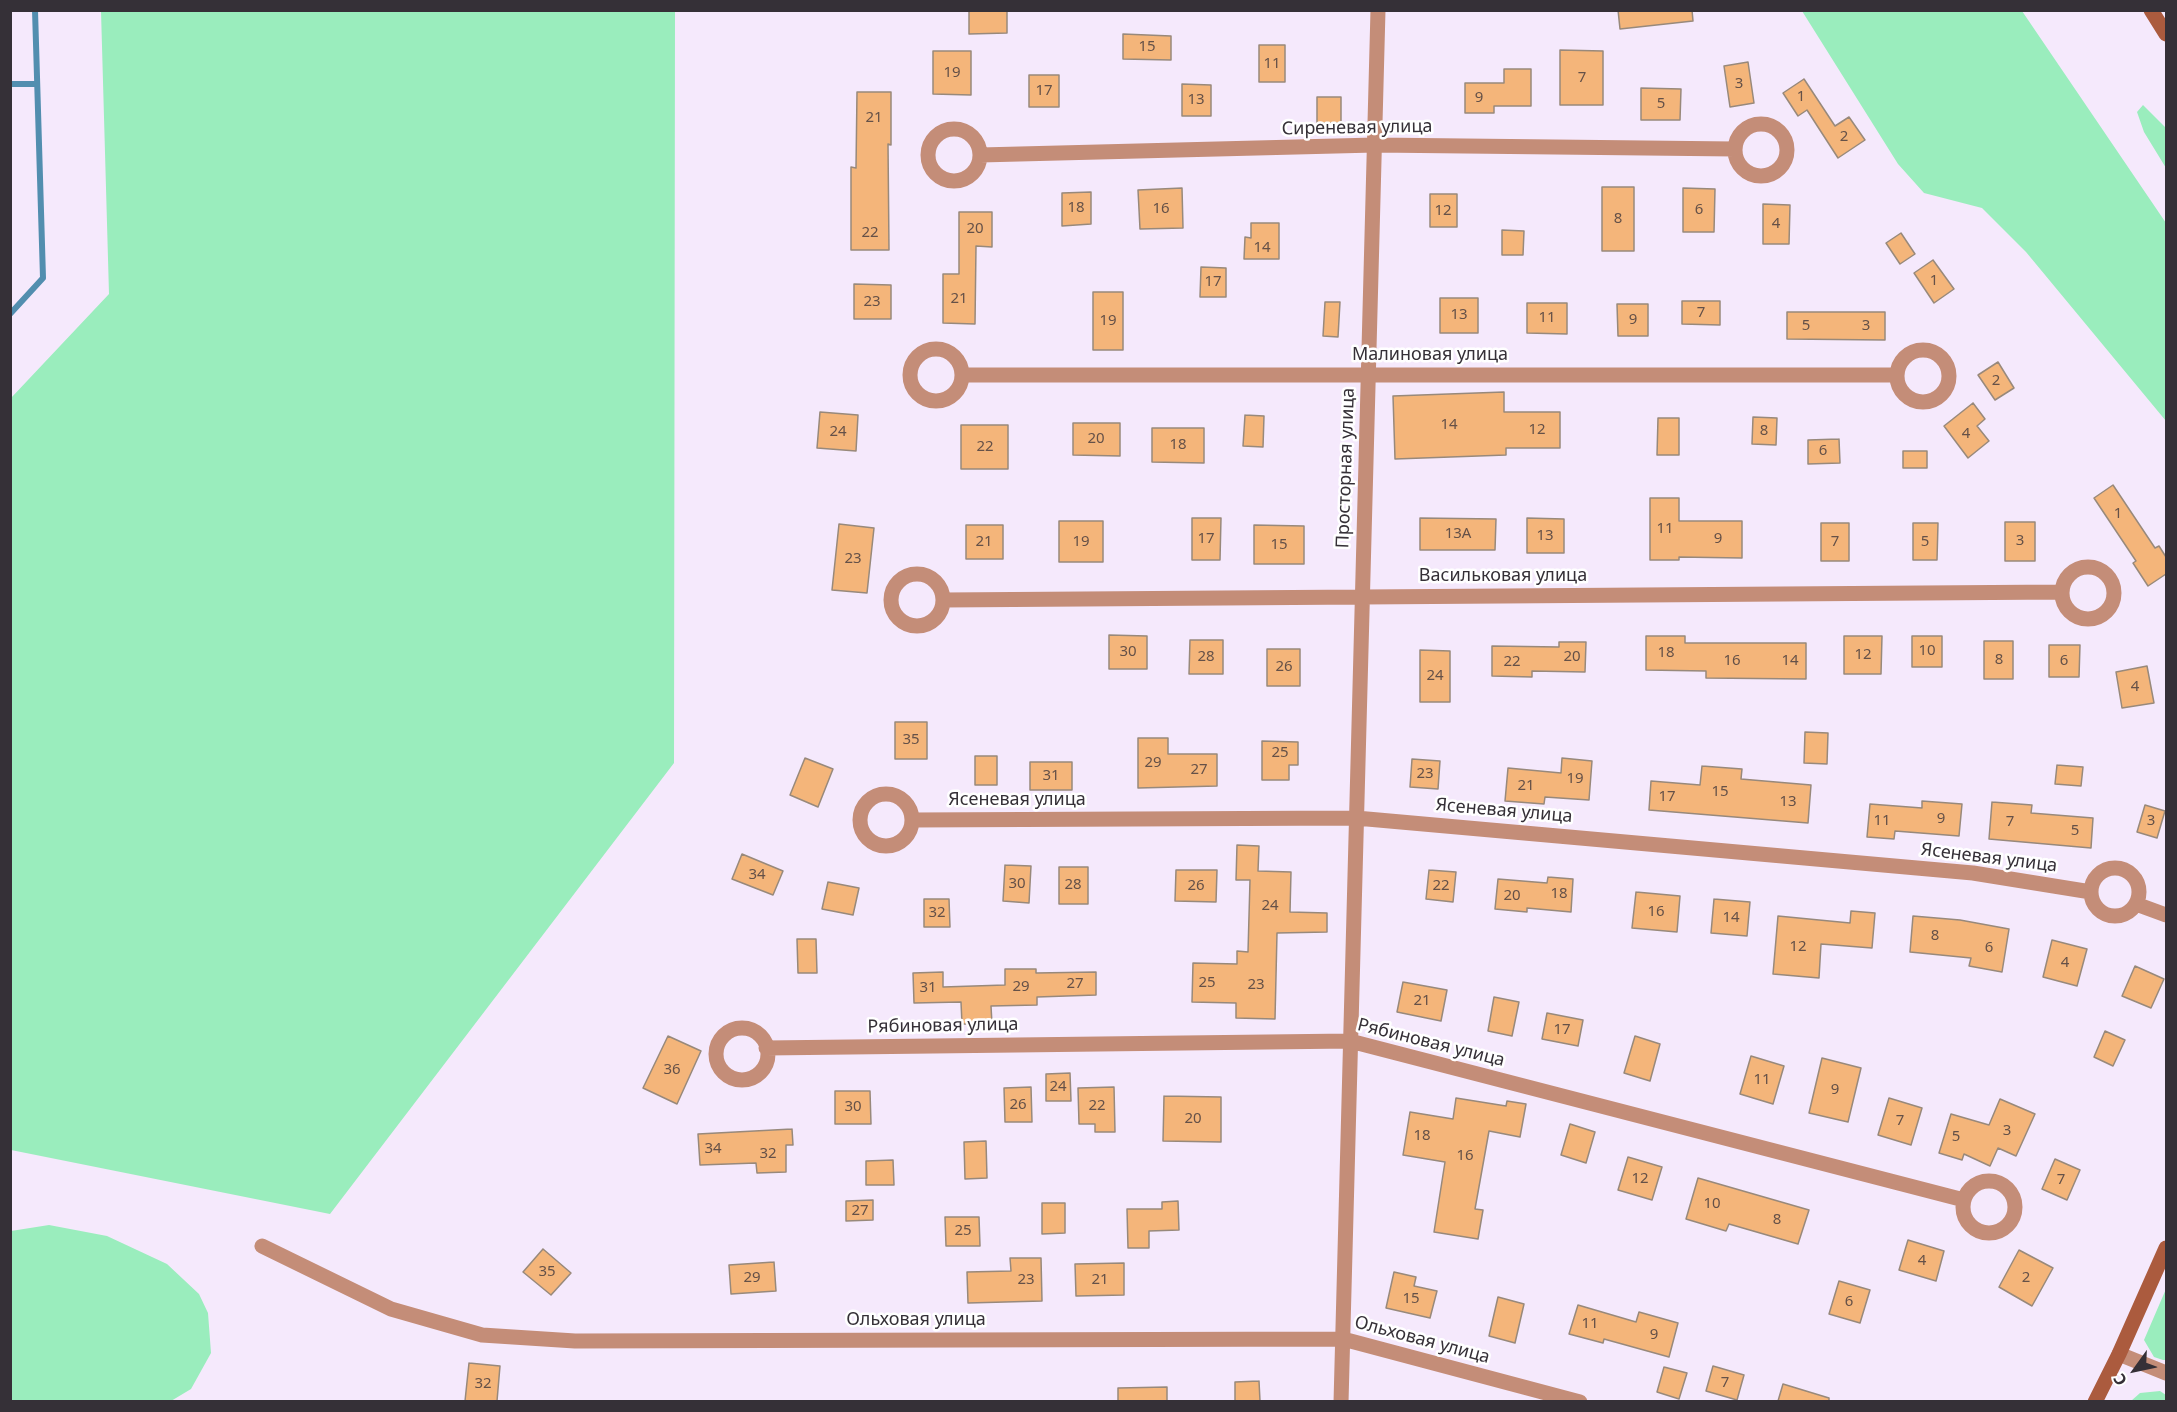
<!DOCTYPE html>
<html>
<head>
<meta charset="utf-8">
<style>
  body { margin:0 }
  #map { position:relative; width:2177px; height:1412px; overflow:hidden; background:#f5e9fc; font-family:"Noto Sans",sans-serif }
  canvas { display:block }
  .frame { position:absolute; inset:0; border:12px solid #353037; pointer-events:none }
  .north { position:absolute; left:2105px; top:1340px; width:60px; height:60px; -webkit-text-stroke:4px #fff; paint-order:stroke; rotate:237deg; font-size:16px; font-weight:700; line-height:24px; text-align:center; color:#353037 }
  .north::after { content:''; display:block; margin:auto; width:21px; height:27px; background:#353037; clip-path:polygon(50% 0,100% 100%,50% 72%,0 100%) }
</style>
</head>
<body>
<div id="map">
<canvas width="2177" height="1412"></canvas>
<div class="frame"></div>
<div class="north">С</div>
</div>
<script>
const g = document.querySelector('canvas').getContext('2d');
g.lineJoin = 'round';
function fillPath(path, color) {
  g.fillStyle = color;
  g.fill(path, 'evenodd');
}
function shape(rows) {
  const path = new Path2D();
  for (const r of rows) {
    if (r.length === 3) {
      path.moveTo(r[0] + r[2], r[1]);
      path.arc(r[0], r[1], r[2], 0, 2 * Math.PI);
      continue;
    }
    path.moveTo(r[0], r[1]);
    for (let i = 2; i < r.length; i += 2) path.lineTo(r[i], r[i + 1]);
  }
  return path;
}
function trace(path, color, width, dash) {
  g.strokeStyle = color;
  g.lineWidth = width;
  g.lineCap = dash ? 'butt' : 'round';
  g.setLineDash(dash || []);
  g.stroke(path);
}
function drawText(font, color, halo, rows, align = 'center') {
  g.font = font + ' "Noto Sans",sans-serif';
  g.lineWidth = 5;
  g.setLineDash([]);
  g.textBaseline = 'middle';
  g.strokeStyle = halo;
  g.fillStyle = color;
  for (const [text, x, y, turn = 0] of rows) {
    g.save();
    g.translate(x, y);
    g.rotate((+turn || 0) * Math.PI / 180);
    g.textAlign = isNaN(turn) ? turn : align;
    if (halo) g.strokeText(text, 0, 0);
    g.fillText(text, 0, 0);
    g.restore();
  }
}
const green = shape([
  [101,11,675,11,674,763,330,1214,11,1150,11,398,109,294],
  [1802,11,2022,11,2166,223,2166,421,2026,252,1982,208,1924,193,1898,164],
  [2143,105,2166,128,2166,168,2144,132,2137,112],
  [49,1225,107,1236,167,1264,199,1294,208,1313,211,1353,191,1389,171,1401,11,1401,11,1231],
  [2166,1289,2166,1360,2163,1360,2154,1357,2144,1340],
  [2160,1391,2166,1395,2166,1401,2131,1401,2140,1393]
]);
const stream = shape([
  [10,84,36,84],
  [10,314,43,278,35,10]
]);
const building = shape([
  [969,10,1007,10,1007,33,969,34,969,10],
  [1618,10,1692,10,1693,21,1620,29,1618,10],
  [1123,34,1171,36,1171,60,1123,59,1123,34],
  [1259,45,1285,45,1285,82,1259,82,1259,45],
  [1560,50,1603,51,1603,105,1560,105,1560,50],
  [933,51,971,51,971,95,933,94,933,51],
  [1748,62,1754,103,1730,107,1724,66,1748,62],
  [1504,69,1531,69,1531,106,1494,106,1494,113,1465,113,1465,83,1504,83,1504,69],
  [1029,75,1059,75,1059,107,1029,107,1029,75],
  [1804,79,1835,126,1849,117,1865,140,1838,158,1807,110,1798,116,1783,93,1804,79],
  [1182,84,1211,85,1211,116,1182,116,1182,84],
  [1641,88,1681,89,1680,120,1641,120,1641,88],
  [857,92,891,92,891,145,888,144,889,250,851,250,851,167,856,168,857,92],
  [1317,97,1341,97,1341,123,1317,123,1317,97],
  [1602,187,1634,187,1634,251,1602,251,1602,187],
  [1182,188,1183,228,1140,229,1138,190,1182,188],
  [1683,188,1715,189,1714,232,1683,232,1683,188],
  [1091,192,1091,224,1062,226,1062,193,1091,192],
  [1430,194,1457,194,1457,227,1430,227,1430,194],
  [1763,204,1790,205,1789,244,1763,244,1763,204],
  [959,212,992,212,992,247,976,246,975,324,943,323,943,274,959,274,959,212],
  [1251,223,1279,223,1279,259,1244,259,1245,237,1251,238,1251,223],
  [1502,230,1524,231,1523,255,1502,255,1502,230],
  [1901,233,1915,254,1900,264,1886,243,1901,233],
  [1933,260,1954,289,1934,303,1914,273,1933,260],
  [1201,267,1226,268,1226,297,1200,297,1201,267],
  [854,284,891,285,891,319,854,319,854,284],
  [1093,292,1123,292,1123,350,1093,350,1093,292],
  [1440,298,1478,298,1478,333,1440,333,1440,298],
  [1682,301,1720,301,1720,325,1682,324,1682,301],
  [1325,302,1340,302,1338,337,1323,336,1325,302],
  [1527,303,1567,303,1567,334,1527,333,1527,303],
  [1617,304,1648,304,1648,336,1618,336,1617,304],
  [1787,312,1885,312,1885,340,1787,339,1787,312],
  [1998,362,2014,388,1995,400,1978,375,1998,362],
  [1504,392,1504,412,1560,412,1560,448,1506,448,1506,455,1395,459,1393,396,1504,392],
  [1973,403,1985,419,1977,426,1989,441,1968,458,1944,426,1973,403],
  [820,412,858,415,856,451,817,448,820,412],
  [1245,415,1264,416,1263,447,1243,446,1245,415],
  [1753,417,1777,418,1776,445,1752,444,1753,417],
  [1658,418,1679,418,1679,455,1657,455,1658,418],
  [1073,423,1120,423,1120,456,1073,455,1073,423],
  [961,425,1008,425,1008,469,961,469,961,425],
  [1152,428,1204,428,1204,463,1152,462,1152,428],
  [1839,439,1840,463,1808,464,1808,440,1839,439],
  [1903,451,1927,451,1927,468,1903,468,1903,451],
  [2113,485,2155,548,2159,546,2166,557,2166,574,2148,586,2133,563,2136,561,2094,498,2113,485],
  [1650,498,1679,498,1679,521,1742,521,1742,558,1679,557,1679,560,1650,560,1650,498],
  [1192,518,1221,518,1220,560,1192,560,1192,518],
  [1420,518,1496,519,1495,550,1420,550,1420,518],
  [1527,518,1564,519,1564,553,1527,553,1527,518],
  [1059,521,1103,521,1103,562,1059,562,1059,521],
  [2005,522,2035,522,2035,561,2005,561,2005,522],
  [1821,523,1849,523,1849,561,1821,561,1821,523],
  [1913,523,1938,523,1937,560,1913,560,1913,523],
  [839,524,874,528,867,593,832,590,839,524],
  [966,525,1003,525,1003,559,966,559,966,525],
  [1254,525,1304,526,1304,564,1254,564,1254,525],
  [1109,635,1147,636,1147,669,1109,669,1109,635],
  [1646,636,1685,636,1685,643,1806,643,1806,679,1706,678,1706,671,1646,670,1646,636],
  [1844,636,1882,636,1881,674,1844,674,1844,636],
  [1912,636,1942,636,1942,667,1912,667,1912,636],
  [1190,640,1223,640,1223,674,1189,674,1190,640],
  [1984,641,2013,641,2013,679,1984,679,1984,641],
  [1559,642,1586,642,1585,672,1532,671,1532,677,1492,676,1492,646,1559,647,1559,642],
  [2049,645,2080,645,2079,677,2049,677,2049,645],
  [1267,649,1300,649,1300,686,1267,686,1267,649],
  [1420,650,1450,651,1450,702,1420,702,1420,650],
  [2147,666,2154,703,2122,708,2116,672,2147,666],
  [895,722,927,722,927,759,895,759,895,722],
  [1805,732,1828,733,1827,764,1804,763,1805,732],
  [1138,738,1168,738,1168,754,1217,754,1217,786,1138,788,1138,738],
  [1262,741,1298,742,1298,765,1289,765,1289,780,1262,780,1262,741],
  [975,756,997,756,997,785,975,785,975,756],
  [805,758,833,769,818,807,790,795,805,758],
  [1562,758,1592,761,1589,800,1545,797,1544,804,1505,801,1508,768,1561,773,1562,758],
  [1412,759,1440,761,1438,789,1410,787,1412,759],
  [1030,762,1072,762,1072,790,1030,790,1030,762],
  [2057,765,2083,767,2081,786,2055,784,2057,765],
  [1702,766,1742,769,1741,779,1811,785,1808,823,1649,810,1651,781,1700,785,1702,766],
  [1922,801,1962,804,1959,836,1895,831,1894,839,1867,837,1870,804,1922,808,1922,801],
  [1992,802,2032,805,2031,813,2093,818,2091,848,1989,839,1992,802],
  [2145,805,2165,811,2157,838,2137,832,2145,805],
  [1237,845,1259,846,1258,871,1291,872,1290,912,1327,913,1327,932,1277,933,1275,1019,1236,1018,1236,1003,1192,1002,1193,963,1237,964,1237,951,1248,952,1250,880,1236,880,1237,845],
  [742,854,783,871,773,895,732,879,742,854],
  [1005,865,1031,866,1029,903,1003,901,1005,865],
  [1059,867,1088,867,1088,904,1059,904,1059,867],
  [1176,870,1217,870,1216,902,1175,901,1176,870],
  [1429,870,1456,872,1453,902,1426,899,1429,870],
  [1548,877,1573,879,1571,912,1527,908,1527,912,1495,909,1498,879,1547,883,1548,877],
  [828,882,859,888,853,915,822,909,828,882],
  [1636,892,1680,896,1677,932,1632,928,1636,892],
  [924,899,949,899,950,927,924,927,924,899],
  [1714,899,1750,902,1747,936,1711,933,1714,899],
  [1851,911,1875,913,1872,948,1821,944,1819,978,1773,974,1778,916,1850,923,1851,911],
  [1913,916,1960,920,2009,929,2002,972,1969,966,1971,958,1910,952,1913,916],
  [797,939,816,939,817,973,798,973,797,939],
  [2052,940,2087,949,2077,986,2043,977,2052,940],
  [2135,966,2164,979,2151,1008,2122,996,2135,966],
  [1005,969,1036,969,1036,973,1096,972,1096,995,1037,997,1037,1005,991,1006,992,1024,962,1024,961,1002,914,1003,913,973,943,972,943,987,1005,985,1005,969],
  [1403,982,1447,990,1441,1021,1397,1012,1403,982],
  [1494,997,1519,1002,1512,1036,1488,1031,1494,997],
  [1547,1013,1583,1020,1578,1046,1542,1039,1547,1013],
  [2105,1031,2125,1040,2113,1066,2094,1057,2105,1031],
  [668,1036,701,1051,677,1104,643,1088,668,1036],
  [1635,1036,1660,1044,1650,1081,1624,1073,1635,1036],
  [1751,1056,1784,1066,1773,1104,1740,1094,1751,1056],
  [1822,1058,1861,1068,1848,1122,1809,1113,1822,1058],
  [1070,1073,1071,1101,1046,1101,1046,1074,1070,1073],
  [1031,1087,1032,1122,1005,1122,1004,1088,1031,1087],
  [1114,1087,1115,1132,1095,1132,1095,1124,1079,1124,1078,1088,1114,1087],
  [835,1091,870,1091,871,1124,835,1124,835,1091],
  [1164,1096,1221,1097,1221,1142,1163,1141,1164,1096],
  [1456,1098,1506,1106,1507,1101,1526,1104,1520,1137,1489,1131,1475,1209,1483,1210,1478,1239,1434,1232,1445,1162,1403,1155,1410,1112,1453,1119,1456,1098],
  [1889,1098,1922,1108,1911,1145,1878,1135,1889,1098],
  [2000,1099,2035,1114,2016,1156,1998,1148,1990,1166,1964,1154,1962,1160,1939,1153,1951,1114,1989,1125,2000,1099],
  [1570,1124,1595,1132,1586,1163,1561,1155,1570,1124],
  [792,1129,793,1145,786,1145,786,1172,757,1173,756,1163,700,1165,698,1134,792,1129],
  [986,1141,987,1178,965,1179,964,1142,986,1141],
  [1628,1157,1662,1167,1652,1200,1618,1190,1628,1157],
  [2055,1159,2080,1170,2067,1200,2042,1189,2055,1159],
  [893,1160,894,1185,866,1185,866,1161,893,1160],
  [1698,1178,1809,1210,1798,1244,1729,1224,1726,1231,1686,1219,1698,1178],
  [873,1200,873,1220,846,1221,846,1201,873,1200],
  [1178,1201,1179,1230,1149,1231,1149,1248,1128,1248,1127,1209,1162,1209,1162,1202,1178,1201],
  [1042,1203,1065,1203,1065,1233,1042,1234,1042,1203],
  [945,1217,979,1217,980,1246,946,1246,945,1217],
  [1908,1240,1944,1251,1936,1281,1899,1270,1908,1240],
  [543,1249,571,1273,551,1295,523,1272,543,1249],
  [2019,1250,2053,1268,2032,1306,1999,1287,2019,1250],
  [1010,1258,1041,1258,1042,1301,968,1303,967,1272,1011,1271,1010,1258],
  [774,1262,776,1291,731,1294,729,1265,774,1262],
  [1124,1263,1124,1295,1076,1296,1075,1264,1124,1263],
  [1394,1272,1416,1277,1414,1286,1437,1291,1430,1318,1386,1308,1394,1272],
  [1839,1281,1870,1290,1860,1323,1829,1314,1839,1281],
  [1498,1297,1524,1304,1515,1343,1489,1336,1498,1297],
  [1578,1305,1636,1322,1639,1312,1678,1323,1669,1357,1604,1339,1603,1343,1569,1334,1578,1305],
  [469,1363,500,1366,497,1401,465,1401,469,1363],
  [1713,1366,1744,1375,1737,1400,1706,1391,1713,1366],
  [1664,1367,1687,1373,1679,1399,1657,1392,1664,1367],
  [1259,1381,1260,1401,1235,1401,1235,1382,1259,1381],
  [1783,1384,1829,1398,1829,1401,1778,1401,1783,1384],
  [1167,1387,1167,1401,1118,1401,1118,1388,1167,1387]
]);
const street = shape([
  [1761,150,26],
  [954,155,26],
  [980,155,1375,145,1735,149],
  [936,375,26],
  [1923,376,26],
  [962,375,1897,375],
  [2088,593,26],
  [917,600,26],
  [943,600,2062,592],
  [886,820,26],
  [912,820,1356,818,1973,873,2091,892],
  [2115,892,24],
  [2136,904,2166,915],
  [742,1054,26],
  [766,1048,1350,1041,1964,1200],
  [1989,1207,26],
  [262,1246,391,1309,482,1335,575,1341,1343,1339,1580,1402],
  [2119,1354,2166,1373],
  [1341,1402,1378,10]
]);
const secondary = shape([
  [2151,10,2166,34],
  [2095,1402,2119,1354,2166,1248]
]);
const numberNames = [
  ["15",1147,47],
  ["11",1272,64],
  ["19",952,73],
  ["7",1582,78],
  ["3",1739,84],
  ["17",1044,91],
  ["1",1801,97],
  ["9",1479,98],
  ["13",1196,100],
  ["5",1661,104],
  ["21",874,118],
  ["2",1844,137],
  ["18",1076,208],
  ["16",1161,209],
  ["6",1699,210],
  ["12",1443,211],
  ["8",1618,219],
  ["4",1776,224],
  ["20",975,229],
  ["22",870,233],
  ["14",1262,248],
  ["1",1934,281],
  ["17",1213,282],
  ["21",959,299],
  ["23",872,302],
  ["7",1701,313],
  ["13",1459,315],
  ["11",1547,318],
  ["9",1633,320],
  ["19",1108,321],
  ["5",1806,326],
  ["3",1866,326],
  ["2",1996,381],
  ["14",1449,425],
  ["12",1537,430],
  ["8",1764,431],
  ["24",838,432],
  ["4",1966,434],
  ["20",1096,439],
  ["18",1178,445],
  ["22",985,447],
  ["6",1823,451],
  ["1",2118,514],
  ["11",1665,529],
  ["13А",1458,534],
  ["13",1545,536],
  ["17",1206,539],
  ["9",1718,539],
  ["3",2020,541],
  ["21",984,542],
  ["19",1081,542],
  ["7",1835,542],
  ["5",1925,542],
  ["15",1279,545],
  ["23",853,559],
  ["10",1927,651],
  ["30",1128,652],
  ["18",1666,653],
  ["12",1863,655],
  ["28",1206,657],
  ["20",1572,657],
  ["8",1999,660],
  ["16",1732,661],
  ["14",1790,661],
  ["6",2064,661],
  ["22",1512,662],
  ["26",1284,667],
  ["24",1435,676],
  ["4",2135,687],
  ["35",911,740],
  ["25",1280,753],
  ["29",1153,763],
  ["27",1199,770],
  ["23",1425,774],
  ["31",1051,776],
  ["19",1575,779],
  ["21",1526,786],
  ["15",1720,792],
  ["17",1667,797],
  ["13",1788,802],
  ["9",1941,819],
  ["11",1882,821],
  ["3",2151,821],
  ["7",2010,822],
  ["5",2075,831],
  ["34",757,875],
  ["30",1017,884],
  ["28",1073,885],
  ["26",1196,886],
  ["22",1441,886],
  ["18",1559,894],
  ["20",1512,896],
  ["24",1270,906],
  ["16",1656,912],
  ["32",937,913],
  ["14",1731,918],
  ["8",1935,936],
  ["12",1798,947],
  ["6",1989,948],
  ["4",2065,963],
  ["25",1207,983],
  ["27",1075,984],
  ["23",1256,985],
  ["29",1021,987],
  ["31",928,988],
  ["21",1422,1001],
  ["17",1562,1030],
  ["36",672,1070],
  ["11",1762,1080],
  ["24",1058,1087],
  ["9",1835,1090],
  ["26",1018,1105],
  ["22",1097,1106],
  ["30",853,1107],
  ["20",1193,1119],
  ["7",1900,1121],
  ["3",2007,1131],
  ["18",1422,1136],
  ["5",1956,1137],
  ["34",713,1149],
  ["32",768,1154],
  ["16",1465,1156],
  ["12",1640,1179],
  ["7",2061,1180],
  ["10",1712,1204],
  ["27",860,1211],
  ["8",1777,1220],
  ["25",963,1231],
  ["4",1922,1261],
  ["35",547,1272],
  ["29",752,1278],
  ["2",2026,1278],
  ["23",1026,1280],
  ["21",1100,1280],
  ["15",1411,1299],
  ["6",1849,1302],
  ["11",1590,1324],
  ["9",1654,1335],
  ["7",1725,1383],
  ["32",483,1384]
];
const streetNames = [
  ["Сиреневая улица",1357,128,-1],
  ["Малиновая улица",1430,355],
  ["Просторная улица",1346,468,-88],
  ["Васильковая улица",1503,576],
  ["Ясеневая улица",1017,800],
  ["Ясеневая улица",1504,811,5],
  ["Ясеневая улица",1989,858,7],
  ["Рябиновая улица",943,1026,-1],
  ["Рябиновая улица",1431,1043,14],
  ["Ольховая улица",916,1320],
  ["Ольховая улица",1422,1340,15]
];
fillPath(green, '#9aedbd');
trace(stream, '#528eaf', 6);
fillPath(building, '#f4b57a');
trace(building, '#98897b', 1.5);
trace(street, '#c48d78', 15);
trace(secondary, '#ab5b3e', 15);
drawText('15px', '#655148', null, numberNames);
drawText('18px', '#353037', '#fff', streetNames);
</script>
</body>
</html>
